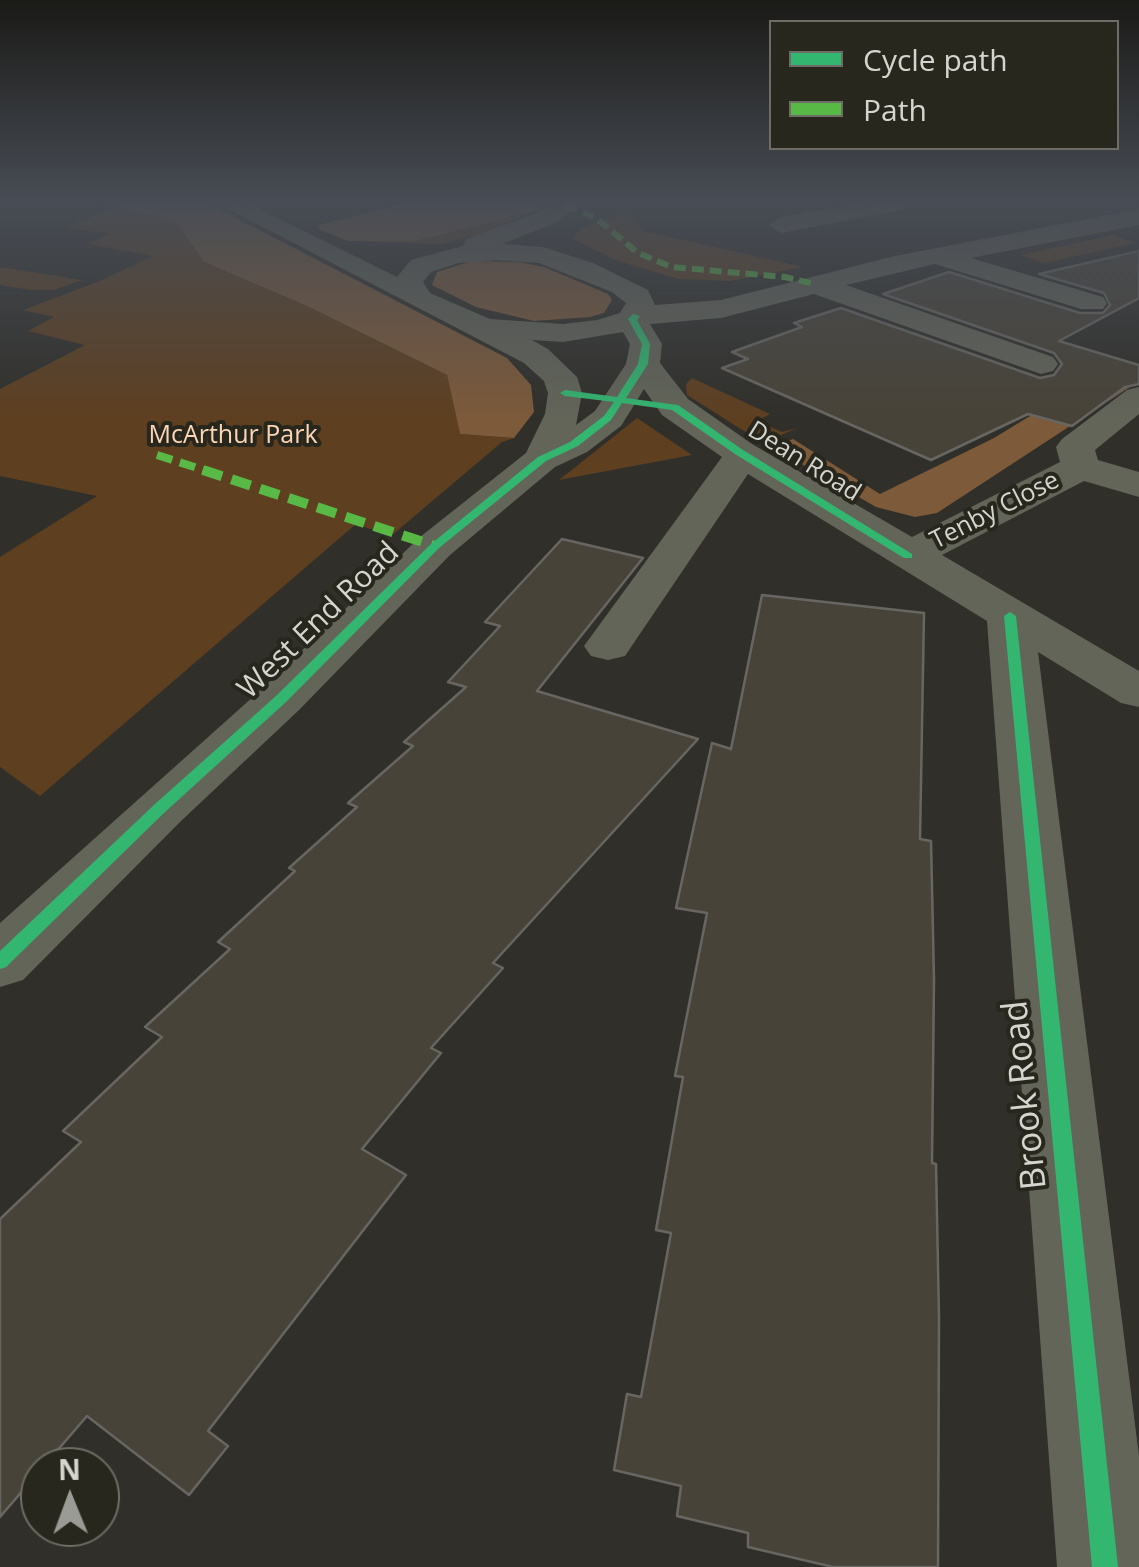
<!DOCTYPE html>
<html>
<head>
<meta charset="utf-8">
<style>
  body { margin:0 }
  #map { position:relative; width:1139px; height:1567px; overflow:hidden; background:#302f2a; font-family:"Open Sans",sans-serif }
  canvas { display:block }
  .legend { position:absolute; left:769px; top:20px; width:350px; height:130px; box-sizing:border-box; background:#28271e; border:2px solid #6d6d65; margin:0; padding:12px 18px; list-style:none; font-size:30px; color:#d5d5cf }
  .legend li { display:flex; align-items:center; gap:20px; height:50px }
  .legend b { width:50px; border:2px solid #6d6d65 }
  .north { position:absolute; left:20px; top:1447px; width:100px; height:100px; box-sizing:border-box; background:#28271e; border:2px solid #6d6d65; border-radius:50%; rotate:359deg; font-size:28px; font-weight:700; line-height:40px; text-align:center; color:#d5d5cf }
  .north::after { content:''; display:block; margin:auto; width:35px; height:45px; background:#9b9b95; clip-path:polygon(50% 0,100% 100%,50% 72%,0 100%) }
</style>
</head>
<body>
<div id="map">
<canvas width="1139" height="1567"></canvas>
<ul class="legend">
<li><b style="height:12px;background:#33b770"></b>Cycle path</li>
<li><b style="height:12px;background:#58b947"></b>Path</li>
</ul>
<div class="north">N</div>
</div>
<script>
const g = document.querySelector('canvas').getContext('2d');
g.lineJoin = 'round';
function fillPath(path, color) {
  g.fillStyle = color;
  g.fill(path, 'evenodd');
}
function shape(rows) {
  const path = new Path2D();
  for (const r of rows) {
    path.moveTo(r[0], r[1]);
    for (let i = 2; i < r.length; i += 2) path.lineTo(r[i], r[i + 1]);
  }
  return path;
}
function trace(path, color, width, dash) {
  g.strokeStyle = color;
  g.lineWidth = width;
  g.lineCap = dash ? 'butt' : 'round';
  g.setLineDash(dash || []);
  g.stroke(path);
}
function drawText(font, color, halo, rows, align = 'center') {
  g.font = font + ' "Open Sans",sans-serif';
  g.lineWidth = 8;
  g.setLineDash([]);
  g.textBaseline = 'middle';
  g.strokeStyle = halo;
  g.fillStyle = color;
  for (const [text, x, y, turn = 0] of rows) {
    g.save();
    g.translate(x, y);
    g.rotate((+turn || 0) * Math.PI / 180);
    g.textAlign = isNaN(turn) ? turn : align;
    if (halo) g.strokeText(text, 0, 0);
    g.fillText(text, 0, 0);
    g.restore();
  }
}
const green = shape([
  [116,207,176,221,204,262,307,306,447,375,460,434,514,438,502,442,391,536,356,524,40,796,0,767,0,557,97,496,0,476,0,389,85,345,28,331,54,317,23,310,100,281,153,256,88,244,110,234,66,227],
  [534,211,484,233,441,244,348,241,415,241],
  [623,214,636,218,643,231,803,267,730,281,679,279,618,261,573,239,581,228],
  [1113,235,1136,243,1043,263,1021,255],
  [0,267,82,280,54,290,31,290,0,285],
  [692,378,770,414,757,421,782,432,797,428,763,443,687,395,686,384],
  [637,418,692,455,559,480]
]);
const forest = shape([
  [91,201,205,202,507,358,531,385,534,412,514,438,460,434,447,375,307,306,204,262,176,221],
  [416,201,538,201,547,204,534,211,415,241,348,241,319,229,318,225],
  [472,261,519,262,544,267,608,294,612,300,604,313,590,317,534,321,476,307,432,285,437,272],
  [1139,381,937,513,915,517,876,507,772,447,793,439,880,494,994,438,1084,383]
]);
const building = shape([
  [1139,251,1139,298,1059,341,1139,365,1139,384,1125,387,1072,426,1028,414,931,460,722,368,748,359,732,352,802,327,794,323,841,308,1040,378,1054,375,1062,364,1054,353,883,294,949,272,1080,313,1103,313,1110,305,1104,293,1039,274,1139,251],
  [562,539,643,558,537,691,698,739,493,963,503,968,431,1048,441,1053,362,1149,406,1175,208,1431,228,1446,189,1495,87,1416,0,1517,0,1219,81,1142,63,1131,162,1037,145,1027,230,949,218,942,295,871,289,868,357,807,348,803,413,746,404,742,466,687,448,682,500,626,485,622,562,539],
  [762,595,924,613,920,839,931,841,934,979,932,1163,936,1164,939,1318,938,1567,833,1567,748,1547,748,1533,677,1516,681,1486,614,1470,627,1394,641,1397,671,1233,656,1230,683,1077,675,1076,707,913,676,908,712,743,731,749,762,595]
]);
const minor = shape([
  [213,201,243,201,397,277,411,260,463,246,466,239,539,212,557,201,585,201,557,222,502,244,543,247,593,263,648,290,655,305,721,300,895,256,1139,209,1139,225,971,258,1103,297,1107,303,1103,309,1081,309,935,264,846,285,1053,357,1058,364,1053,371,1041,374,814,294,721,318,650,324,662,344,660,363,688,399,752,444,912,537,1060,462,1056,447,1062,439,1127,390,1139,387,1139,414,1095,450,1098,460,1139,472,1139,497,1084,481,942,555,1139,671,1139,707,1121,703,1038,652,1139,1456,1139,1567,1057,1567,987,621,748,474,625,656,608,660,591,656,584,646,722,457,662,415,644,389,621,426,587,452,555,467,450,555,299,710,180,822,23,980,0,987,0,923,263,688,420,537,526,453,545,414,548,393,544,381,524,363,213,201],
  [496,260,539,263,612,292,626,303,620,313,597,320,563,324,490,319,430,293,423,282,431,272,458,263,496,260],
  [623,332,630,344,626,364,595,411,576,425,582,393,577,377,548,349,532,340,563,342,623,332],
  [874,201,914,203,902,210,781,233,768,225,781,217,874,201]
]);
const quietFar2 = shape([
  [566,205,596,218,638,253,672,267,785,277,814,284]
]);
const quietFar1 = shape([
  [157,455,210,472]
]);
const quiet = shape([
  [203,470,435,546]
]);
const cycleway = shape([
  [633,314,640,316,637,320,650,344,648,364,626,398,678,405,743,450,912,554,912,558,904,558,735,454,672,410,622,403,611,420,578,446,546,461,439,548,286,702,165,812,6,967,0,969,0,951,155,804,276,696,431,544,538,457,570,442,604,416,614,402,565,396,560,393,565,390,617,397,638,364,642,344,628,319,633,314],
  [1010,612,1016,616,1118,1567,1092,1567,1004,616,1010,612]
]);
const farParknames = [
  ["McArthur Park",233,436]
];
const farStreetnames = [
  ["Dean Road",804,462,32],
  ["Tenby Close",995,511,-27]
];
const streetNames = [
  ["West End Road",319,621,-44]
];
const nearStreetnames = [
  ["Brook Road",1026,1095,-96]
];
fillPath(green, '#5e3f20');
fillPath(forest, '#7d5a3a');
fillPath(building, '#484338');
trace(building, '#686662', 2.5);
fillPath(minor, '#636559');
trace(quietFar2, '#58b947', 6, [12, 6]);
trace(quietFar1, '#58b947', 8, [16, 8]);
trace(quiet, '#58b947', 10, [20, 10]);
fillPath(cycleway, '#33b770');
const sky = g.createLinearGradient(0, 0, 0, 420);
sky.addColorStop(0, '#1a1a17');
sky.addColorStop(0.48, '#484d55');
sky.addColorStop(1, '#484d5500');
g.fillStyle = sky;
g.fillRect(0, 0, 1139, 420);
drawText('25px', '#fcd5b4', '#28271e', farParknames);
drawText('25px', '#d5d5cf', '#28271e', farStreetnames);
drawText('30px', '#d5d5cf', '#28271e', streetNames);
drawText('35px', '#d5d5cf', '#28271e', nearStreetnames);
</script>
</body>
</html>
